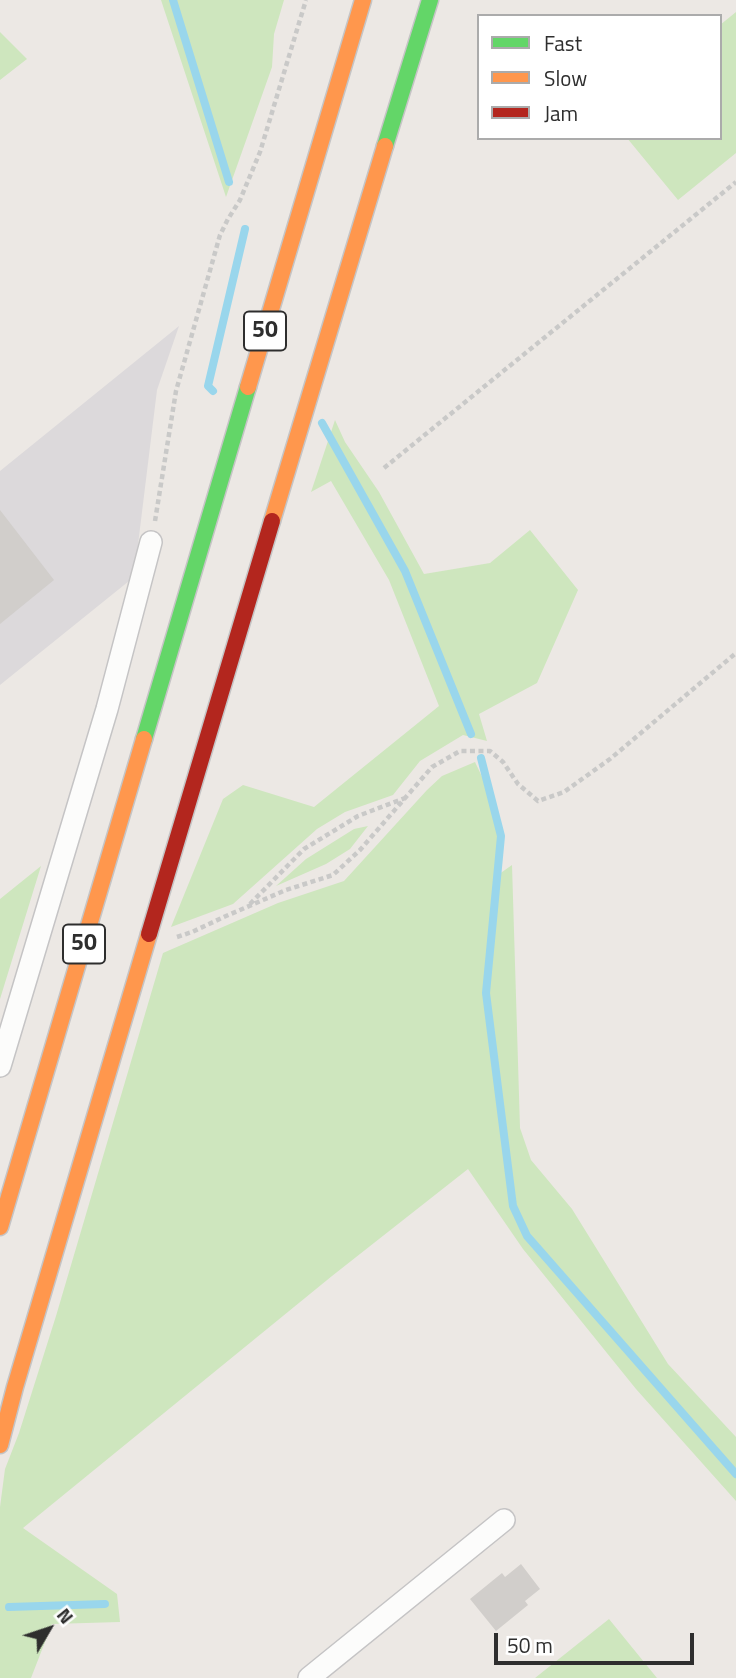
<!DOCTYPE html>
<html>
<head>
<meta charset="utf-8">
<style>
  body { margin:0 }
  #map { position:relative; width:736px; height:1678px; overflow:hidden; background:#ece8e4; font-family:"Titillium Web",sans-serif }
  canvas { display:block }
  .legend { position:absolute; left:477px; top:14px; width:245px; height:126px; box-sizing:border-box; background:#fff; border:2px solid #ababab; margin:0; padding:9px 12px; list-style:none; font-size:21px; color:#2e2e2e }
  .legend li { display:flex; align-items:center; gap:14px; height:35px }
  .legend b { width:35px; border:2px solid #ababab }
  .north { position:absolute; left:14px; top:1594px; width:70px; height:70px; -webkit-text-stroke:5px #fff; paint-order:stroke; rotate:51deg; font-size:19px; font-weight:700; line-height:28px; text-align:center; color:#2e2e2e }
  .north::after { content:''; display:block; margin:auto; width:24px; height:32px; background:#2e2e2e; clip-path:polygon(50% 0,100% 100%,50% 72%,0 100%) }
  .scale { position:absolute; left:494px; top:1633px; width:200px; height:32px; box-sizing:border-box; border:4px solid #2e2e2e; border-top:0; padding-left:9px; font-size:21px; line-height:24px; white-space:nowrap; color:#2e2e2e; -webkit-text-stroke:5px #fff; paint-order:stroke }
</style>
</head>
<body>
<div id="map">
<canvas width="736" height="1678"></canvas>
<ul class="legend">
<li><b style="height:9px;background:#63d668"></b>Fast</li>
<li><b style="height:9px;background:#ff974d"></b>Slow</li>
<li><b style="height:9px;background:#b3261e"></b>Jam</li>
</ul>
<div class="north">N</div>
<div class="scale">50 m</div>
</div>
<script>
const g = document.querySelector('canvas').getContext('2d');
g.lineJoin = 'round';
function fillPath(path, color) {
  g.fillStyle = color;
  g.fill(path, 'evenodd');
}
function shape(rows) {
  const path = new Path2D();
  for (const r of rows) {
    path.moveTo(r[0], r[1]);
    for (let i = 2; i < r.length; i += 2) path.lineTo(r[i], r[i + 1]);
  }
  return path;
}
function trace(path, color, width, dash) {
  g.strokeStyle = color;
  g.lineWidth = width;
  g.lineCap = dash ? 'butt' : 'round';
  g.setLineDash(dash || []);
  g.stroke(path);
}
function drawText(font, color, halo, rows, align = 'center') {
  g.font = font + ' "Titillium Web",sans-serif';
  g.lineWidth = 5;
  g.setLineDash([]);
  g.textBaseline = 'middle';
  g.strokeStyle = halo;
  g.fillStyle = color;
  for (const [text, x, y, turn = 0] of rows) {
    g.save();
    g.translate(x, y);
    g.rotate((+turn || 0) * Math.PI / 180);
    g.textAlign = isNaN(turn) ? turn : align;
    if (halo) g.strokeText(text, 0, 0);
    g.fillText(text, 0, 0);
    g.restore();
  }
}
const industrial = shape([
  [179,326,157,390,134,577,0,685,0,471]
]);
const green = shape([
  [161,0,284,0,274,34,272,67,226,197],
  [736,12,736,153,678,200,627,138,720,138,720,25],
  [0,32,27,59,0,80],
  [335,420,345,442,379,492,424,574,490,563,530,530,578,590,537,683,479,714,487,741,463,735,420,761,393,795,345,812,317,829,233,904,171,927,223,799,243,785,314,807,439,706,389,580,331,481,311,492],
  [475,762,496,806,502,842,495,877,512,865,520,1128,531,1160,572,1209,668,1364,736,1437,736,1501,636,1389,523,1249,468,1169,332,1276,23,1528,117,1594,120,1622,52,1624,31,1678,0,1678,0,1507,5,1469,19,1433,56,1316,163,953,278,903,344,881,427,790,442,776],
  [368,826,350,849,326,864,276,886,306,859,354,829],
  [41,866,0,999,0,899],
  [609,1619,657,1678,535,1678]
]);
const stream = shape([
  [173,0,229,182],
  [213,391,208,386,245,229],
  [322,423,405,571,471,734],
  [481,758,501,836,486,993,513,1206,527,1236,736,1474],
  [9,1607,105,1604]
]);
const building = shape([
  [0,510,54,580,0,624],
  [521,1564,540,1589,525,1601,528,1605,496,1631,470,1599,502,1573,505,1577]
]);
const path = shape([
  [384,468,736,182],
  [155,521,176,391,220,235,228,219,240,200,260,152,306,0],
  [250,904,304,849,358,816,405,798],
  [177,937,192,932,226,916,286,890,333,875,360,850,432,767,460,751,490,751,503,762,518,784,538,801,564,792,610,759,736,653]
]);
const street = shape([
  [0,1066,107,709,151,542],
  [309,1678,504,1520]
]);
const fast = shape([
  [385,146,430,0],
  [144,739,248,387]
]);
const slow = shape([
  [248,387,363,0],
  [272,521,385,146],
  [0,1227,144,739],
  [0,1445,15,1387,149,934]
]);
const jam = shape([
  [149,934,272,521]
]);
const shields = [
  [265,331,42],
  [84,944,42]
];
const shieldNames = [
  ["50",265,331],
  ["50",84,944]
];
fillPath(industrial, '#dcd9db');
fillPath(green, '#cee6be');
trace(stream, '#99d6ec', 8);
fillPath(building, '#d1cecb');
trace(street, '#c5c4c5', 24);
trace(fast, '#c5c4c5', 19);
trace(slow, '#c5c4c5', 19);
trace(jam, '#c5c4c5', 19);
trace(path, '#c9c9c8', 4.5, [5, 3.5]);
trace(street, '#fcfcfb', 21);
trace(fast, '#63d668', 16);
trace(slow, '#ff974d', 16);
trace(jam, '#b3261e', 16);
for (const [x, y, w] of shields) {
  const box = new Path2D();
  box.roundRect(x - w / 2, y - 19.5, w, 39, 5);
  g.fillStyle = '#fff';
  g.fill(box);
  trace(box, '#2e2e2e', 2);
}
drawText('bold 23px', '#2e2e2e', null, shieldNames);
</script>
</body>
</html>
